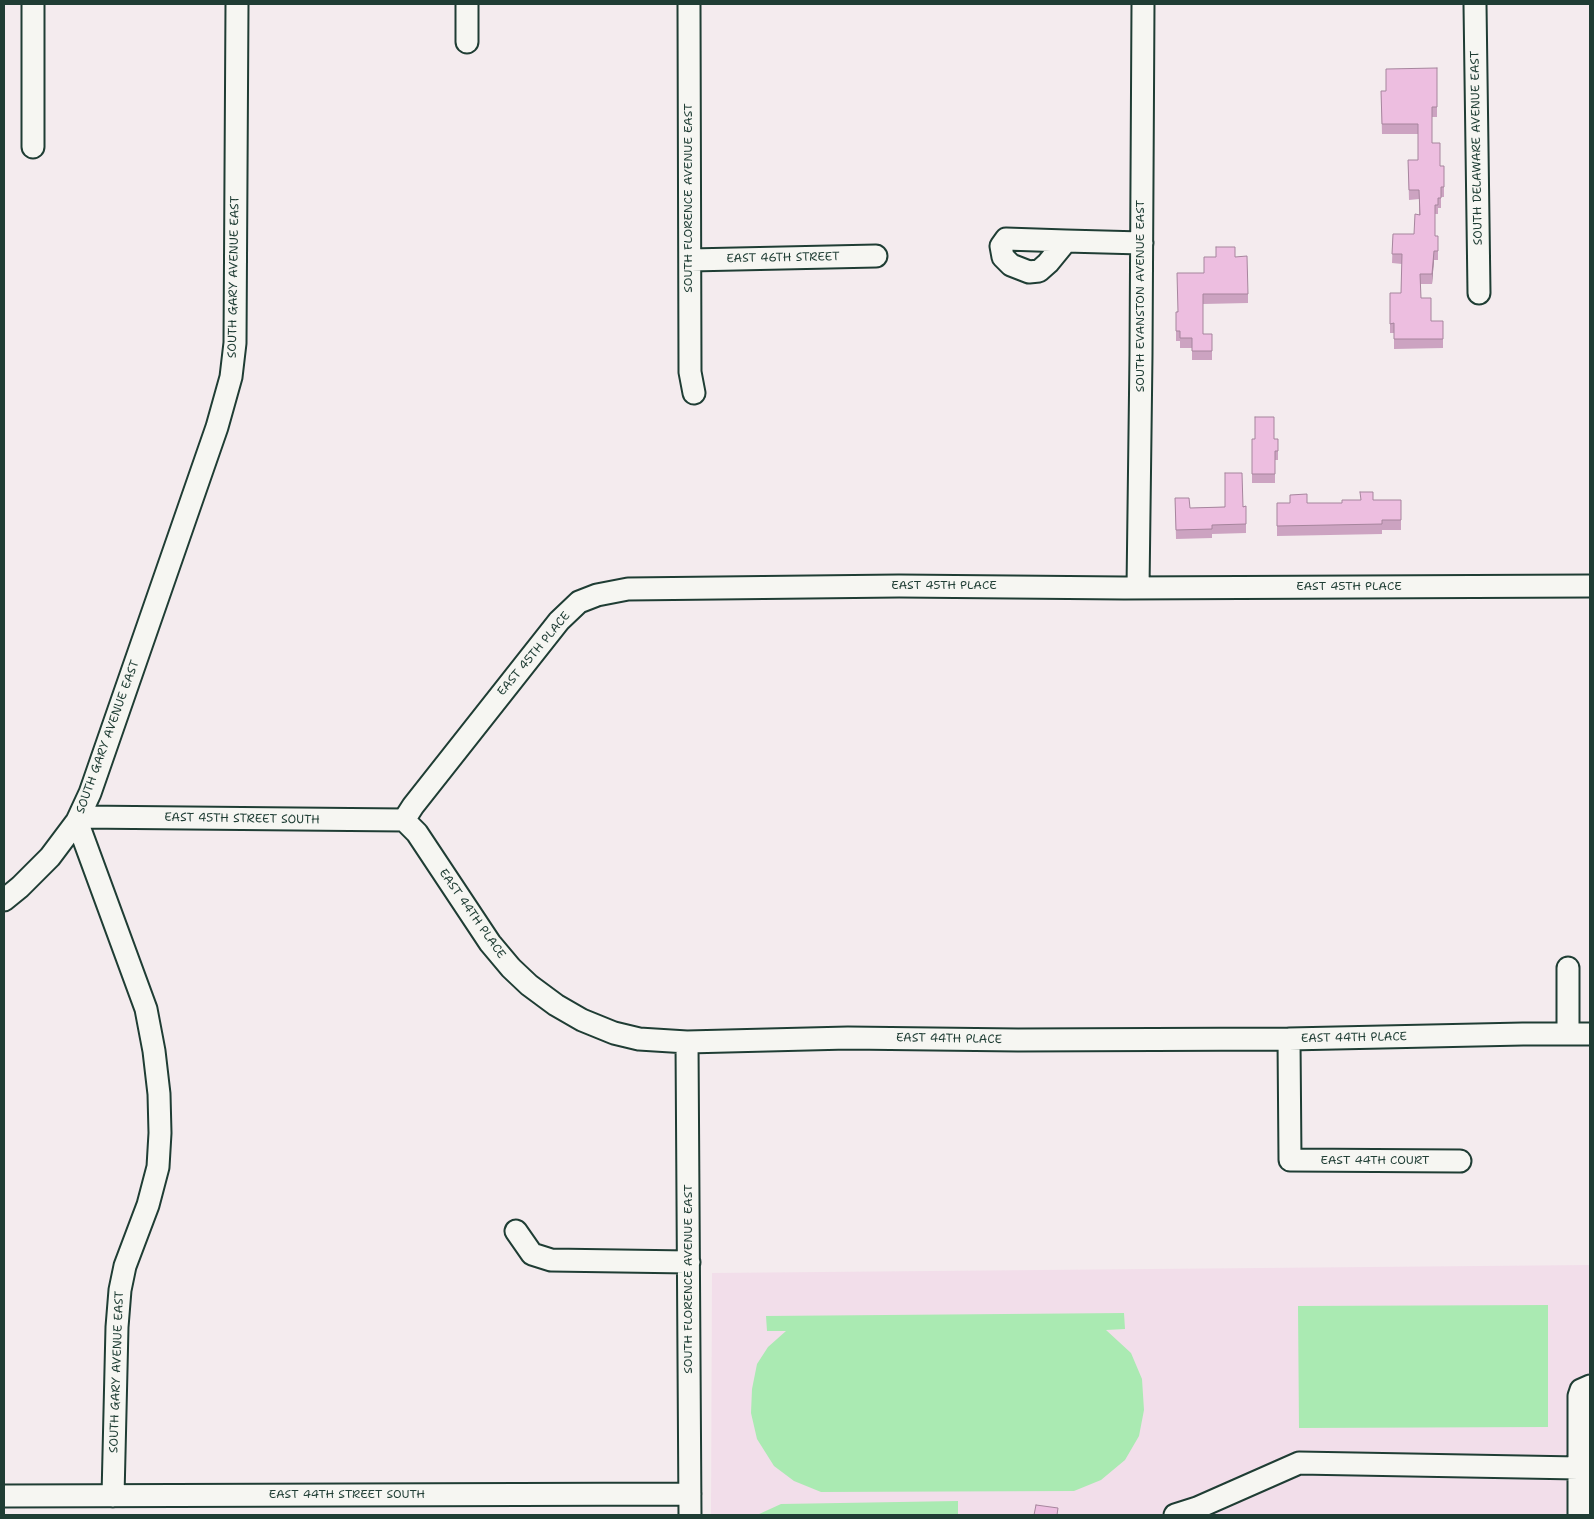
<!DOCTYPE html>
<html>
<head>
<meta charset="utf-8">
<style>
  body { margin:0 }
  #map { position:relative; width:1594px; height:1519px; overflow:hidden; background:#f4ebee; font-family:"Shantell Sans",sans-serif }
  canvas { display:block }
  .frame { position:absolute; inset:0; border:5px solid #1f3d34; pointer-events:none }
</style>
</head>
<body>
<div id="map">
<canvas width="1594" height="1519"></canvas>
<div class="frame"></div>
</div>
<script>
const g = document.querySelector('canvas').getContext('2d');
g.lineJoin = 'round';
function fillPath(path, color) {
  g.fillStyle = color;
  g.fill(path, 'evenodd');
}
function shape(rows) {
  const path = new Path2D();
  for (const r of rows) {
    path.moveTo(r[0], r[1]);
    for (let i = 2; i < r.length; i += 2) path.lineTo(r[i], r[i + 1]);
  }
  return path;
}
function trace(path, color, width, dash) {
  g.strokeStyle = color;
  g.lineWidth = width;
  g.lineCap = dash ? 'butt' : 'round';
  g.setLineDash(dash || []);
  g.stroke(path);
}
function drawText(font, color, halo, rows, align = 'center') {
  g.font = font + ' "Shantell Sans",sans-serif';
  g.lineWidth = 4;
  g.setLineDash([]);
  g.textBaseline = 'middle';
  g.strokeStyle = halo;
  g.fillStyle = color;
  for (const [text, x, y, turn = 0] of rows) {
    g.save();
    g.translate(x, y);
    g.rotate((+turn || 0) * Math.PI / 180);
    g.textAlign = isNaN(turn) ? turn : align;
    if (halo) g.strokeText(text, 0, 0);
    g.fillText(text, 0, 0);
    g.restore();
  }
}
const built = shape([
  [1590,1265,1590,1515,711,1515,712,1273]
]);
const green = shape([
  [1548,1305,1548,1427,1299,1428,1298,1306],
  [1124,1313,1125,1329,1106,1330,1131,1353,1142,1379,1144,1410,1139,1436,1125,1460,1101,1480,1074,1491,821,1492,794,1481,774,1466,757,1439,751,1413,752,1389,757,1364,768,1347,786,1331,767,1331,766,1316],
  [958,1501,958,1515,757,1515,781,1504]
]);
const minor = shape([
  [33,4,33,147],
  [467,4,467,42],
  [689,4,690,372,694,393],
  [1475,4,1479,293],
  [1066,241,1048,263,1039,271,1029,272,1011,265,1003,257,1001,246,1006,239,1066,241,1142,243],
  [690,260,876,256],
  [1138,588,1141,355,1143,4],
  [80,817,404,820],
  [404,820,413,806,559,621,579,602,597,595,628,589,899,586,1124,588,1590,586],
  [404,820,417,833,490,943,511,968,529,985,556,1005,582,1020,614,1033,639,1039,687,1042,848,1038,1018,1040,1289,1039,1523,1034,1590,1034],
  [4,900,20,887,50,857,77,821],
  [1568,968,1568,1034],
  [1289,1039,1290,1160,1460,1161],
  [687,1042,690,1515],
  [516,1231,532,1254,551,1260,689,1262],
  [4,1496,690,1494],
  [113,1496,117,1327,120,1290,125,1266,148,1205,158,1167,160,1133,159,1094,154,1051,146,1009,77,821,90,793,217,427,231,377,235,343,237,4],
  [1175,1515,1197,1508,1299,1463,1578,1468],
  [1579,1515,1579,1396,1581,1390,1590,1386]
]);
const wall = shape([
  [1437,68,1437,117,1432,117,1432,143,1440,166,1444,166,1444,197,1441,197,1441,208,1438,208,1438,214,1435,214,1435,236,1438,236,1438,260,1434,260,1432,284,1420,284,1421,298,1431,321,1443,321,1443,348,1394,349,1394,333,1390,333,1390,293,1401,293,1402,264,1392,263,1393,234,1414,234,1419,215,1419,199,1409,200,1408,160,1418,160,1418,134,1382,134,1381,91,1386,91],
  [1235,257,1248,294,1248,303,1203,304,1203,334,1212,334,1212,360,1192,360,1192,348,1180,348,1180,341,1176,341,1176,312,1177,312,1204,273],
  [1252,439,1278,439,1278,460,1275,460,1275,483,1252,483],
  [1175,498,1190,508,1246,506,1246,533,1212,534,1212,538,1176,539],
  [1373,500,1401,500,1401,530,1382,530,1382,534,1277,536,1277,503,1342,503]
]);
const shadedWall = shape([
  [1434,251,1434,260,1432,284,1432,274]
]);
const building = shape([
  [1437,68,1437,107,1432,107,1432,143,1440,143,1440,166,1444,166,1444,187,1441,187,1441,198,1438,198,1438,205,1435,205,1435,236,1438,236,1438,251,1434,251,1432,274,1420,274,1421,298,1431,298,1431,321,1443,321,1443,339,1394,339,1394,323,1390,324,1390,293,1401,293,1402,254,1392,254,1393,234,1414,234,1415,214,1420,215,1419,190,1409,190,1408,160,1418,160,1418,124,1382,124,1381,91,1386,91,1386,69,1437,68],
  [1216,247,1235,247,1235,257,1247,256,1248,294,1203,294,1203,334,1212,334,1212,351,1192,351,1192,338,1180,338,1180,331,1176,331,1176,312,1178,312,1177,273,1204,273,1204,257,1216,257,1216,247],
  [1255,417,1274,417,1274,439,1278,439,1278,451,1275,451,1275,474,1252,474,1252,439,1255,439,1255,417],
  [1225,473,1242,473,1243,507,1246,506,1246,524,1212,525,1212,529,1176,530,1175,498,1189,498,1190,508,1225,507,1225,473],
  [1360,492,1373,492,1373,500,1401,500,1401,520,1382,520,1382,524,1277,526,1277,503,1290,503,1290,495,1307,494,1307,503,1342,503,1342,500,1361,500,1360,492],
  [1036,1505,1058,1508,1057,1515,1034,1515,1036,1505]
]);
const streetNames = [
  ["SOUTH DELAWARE AVENUE EAST",1477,148,-91],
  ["SOUTH FLORENCE AVENUE EAST",689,198,-90],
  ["EAST 46TH STREET",783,258,-1],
  ["SOUTH GARY AVENUE EAST",234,277,-89],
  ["SOUTH EVANSTON AVENUE EAST",1141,296,-90],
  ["EAST 45TH PLACE",944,586],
  ["EAST 45TH PLACE",1349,587],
  ["EAST 45TH PLACE",534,654,-50],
  ["SOUTH GARY AVENUE EAST",108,737,-70],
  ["EAST 45TH STREET SOUTH",242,819,1],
  ["EAST 44TH PLACE",472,914,55],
  ["EAST 44TH PLACE",1354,1038,-1],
  ["EAST 44TH PLACE",949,1039,1],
  ["EAST 44TH COURT",1375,1161],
  ["SOUTH FLORENCE AVENUE EAST",689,1279,-90],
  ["SOUTH GARY AVENUE EAST",117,1372,-88],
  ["EAST 44TH STREET SOUTH",347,1495]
];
fillPath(built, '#f2deea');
fillPath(green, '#aaeab2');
trace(minor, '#1f3d34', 25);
trace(minor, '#f6f6f2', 21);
fillPath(wall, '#cca3c1');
fillPath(shadedWall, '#a6859d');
fillPath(building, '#edbee0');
trace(building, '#a6859d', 1);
drawText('12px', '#1f3d34', '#f6f6f2', streetNames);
</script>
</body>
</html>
